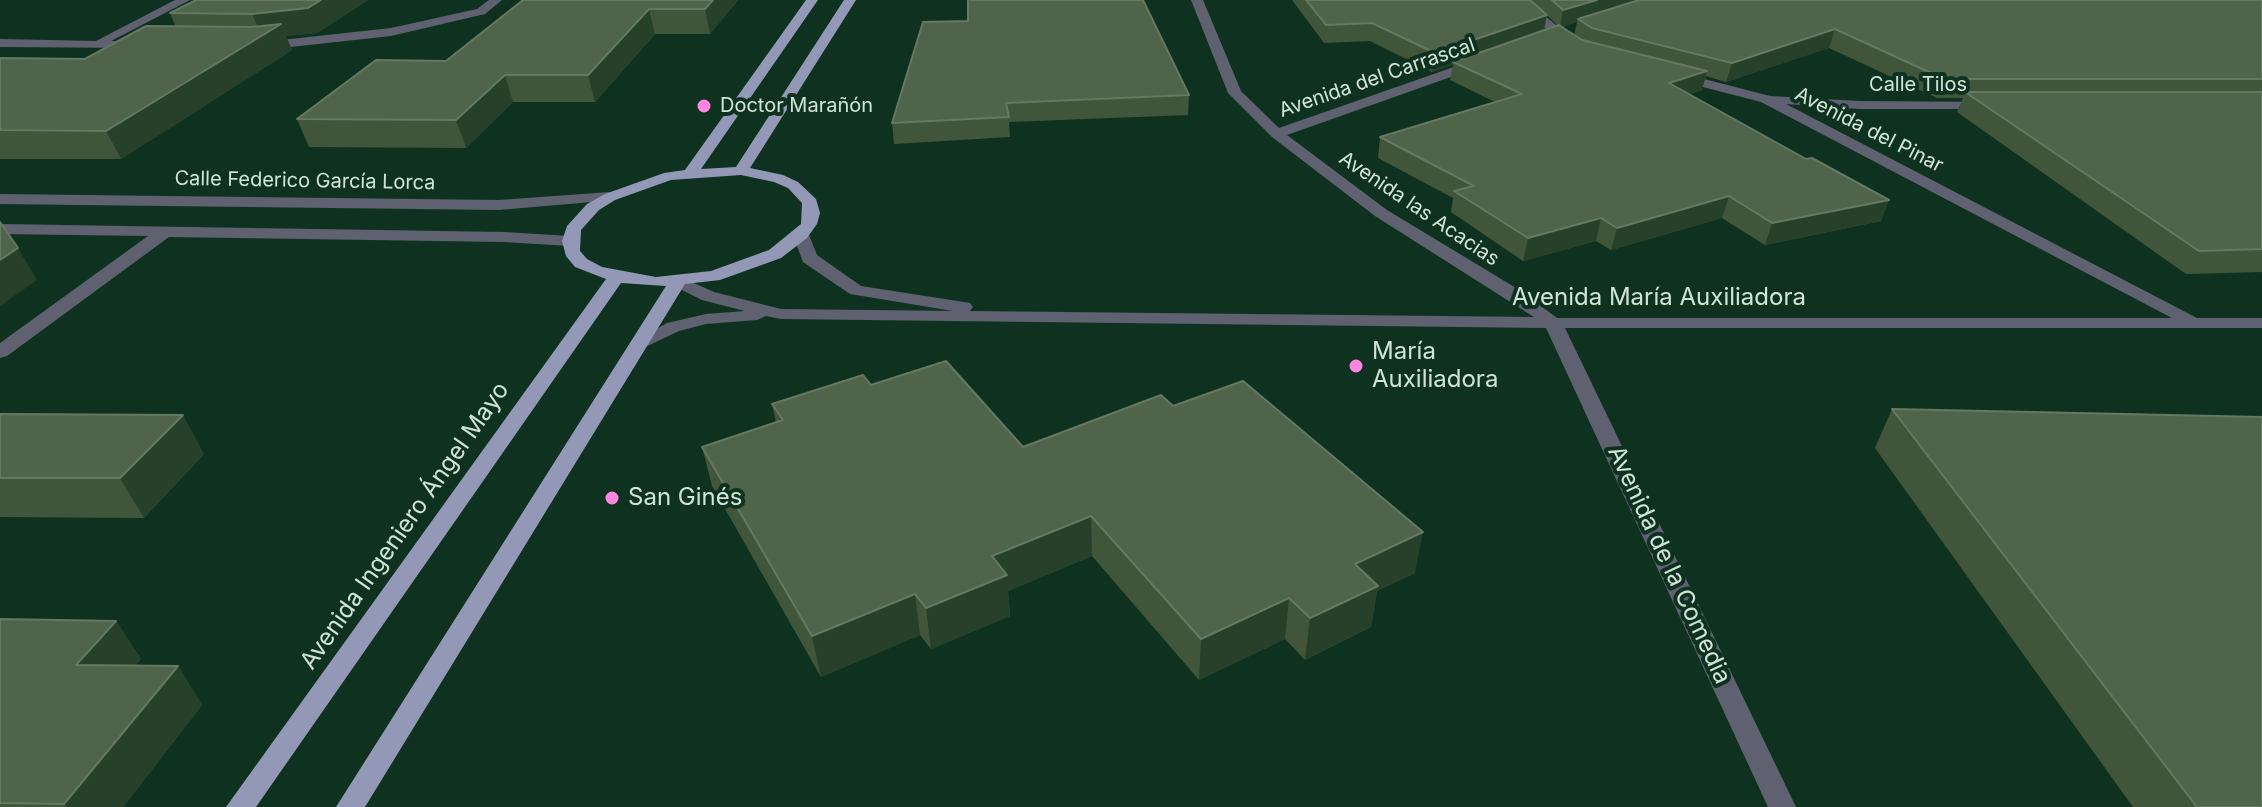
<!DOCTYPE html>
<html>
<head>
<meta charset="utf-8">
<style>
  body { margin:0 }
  canvas { display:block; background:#0f3220 }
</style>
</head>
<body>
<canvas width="2262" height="807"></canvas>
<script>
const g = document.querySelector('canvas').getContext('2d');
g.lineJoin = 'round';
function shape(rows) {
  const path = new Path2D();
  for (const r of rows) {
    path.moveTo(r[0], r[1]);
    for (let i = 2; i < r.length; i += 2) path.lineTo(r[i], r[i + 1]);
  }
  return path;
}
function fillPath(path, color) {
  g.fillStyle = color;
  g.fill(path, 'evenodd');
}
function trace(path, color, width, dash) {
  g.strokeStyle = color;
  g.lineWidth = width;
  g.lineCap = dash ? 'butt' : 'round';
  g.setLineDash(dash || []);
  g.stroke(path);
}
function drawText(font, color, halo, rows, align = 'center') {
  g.font = font + ' Inter,sans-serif';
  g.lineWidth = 8;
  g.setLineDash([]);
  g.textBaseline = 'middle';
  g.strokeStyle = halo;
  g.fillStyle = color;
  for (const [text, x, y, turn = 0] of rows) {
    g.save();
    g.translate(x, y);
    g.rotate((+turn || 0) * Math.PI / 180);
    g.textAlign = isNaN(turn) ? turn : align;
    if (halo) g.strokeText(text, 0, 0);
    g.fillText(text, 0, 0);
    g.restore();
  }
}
const minor = shape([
  [175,0,190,0,111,41,139,41,145,45,143,48,0,47,0,39,96,41,175,0],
  [489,0,502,0,485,14,391,36,263,50,257,46,263,42,391,28,477,9,489,0],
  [1191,0,1203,0,1241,91,1279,128,1471,61,1479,61,1479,67,1287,135,1387,210,1521,291,1557,318,2172,318,1761,102,1672,79,1672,73,1677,72,1770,96,1859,101,1991,102,1991,108,1986,109,1859,109,1786,104,2197,318,2262,318,2262,328,1565,328,1796,807,1768,807,1546,328,781,319,766,316,757,320,706,324,679,331,639,350,630,344,667,323,706,314,745,311,702,300,672,285,669,281,678,276,714,292,781,309,953,311,850,294,803,262,793,235,801,230,809,235,817,255,861,286,964,302,970,303,973,307,970,311,1534,317,1375,216,1272,137,1228,93,1191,0],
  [1513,0,1526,0,1575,41,1575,47,1567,47,1513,0],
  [610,192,618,197,615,200,499,210,0,204,0,194,499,200,610,192],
  [0,224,504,232,570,236,578,241,570,246,504,242,169,237,7,356,0,358,0,343,148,236,0,234,0,224]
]);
const major = shape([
  [806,0,818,0,701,169,736,167,844,0,856,0,750,168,783,175,798,182,816,199,820,213,817,224,807,238,781,258,720,280,685,284,365,807,336,807,666,286,621,283,256,807,226,807,606,279,575,267,566,256,562,241,567,226,587,204,605,194,664,173,685,170,806,0],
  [741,175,774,182,788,188,802,203,801,224,769,250,711,271,656,277,602,267,587,259,580,251,581,230,599,210,615,200,671,180,741,175]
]);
const wall = shape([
  [368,0,317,33,286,36,292,50,121,159,0,159,0,58,85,59,176,27,170,13],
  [523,0,738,0,710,34,655,34,595,102,513,102,466,148,309,147,297,119,446,61],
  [1292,0,2262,0,2262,272,2186,274,1957,112,1963,98,1937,98,1829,48,1726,82,1706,76,1702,90,1689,94,1806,159,1889,200,1881,221,1765,245,1722,218,1611,250,1596,241,1523,261,1451,212,1453,198,1378,158,1380,137,1495,102,1450,80,1453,64,1432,72,1370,41,1324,43],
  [1547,15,1558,26,1544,31],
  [1577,22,1574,35,1562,27],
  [923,22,1189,95,1188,115,1009,122,1010,137,894,144,892,123],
  [871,385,1023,447,1173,406,1415,573,1377,591,1371,627,1305,660,1285,639,1199,680,1092,556,1008,591,1010,616,931,649,920,635,821,677,712,486,702,447,776,423,772,404],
  [1892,409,2262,807,2133,807,1875,448],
  [0,414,204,454,144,518,0,517],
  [0,619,116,621,141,659,135,666,178,666,202,705,123,807,0,807]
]);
const shadedWall = shape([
  [321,0,368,0,317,33,286,36,292,50,121,159,106,131,262,36,252,14],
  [713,0,738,0,710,34,705,9],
  [1597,0,1651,0,1578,19,1577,22,1560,28,1563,10],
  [649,9,655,34,595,102,588,75],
  [1547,15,1543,33,1453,62,1453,64,1432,72,1435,53],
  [1835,29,1829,48,1726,82,1732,63],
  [1707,71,1702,90,1664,102,1669,83],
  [505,75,513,102,466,148,456,120],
  [1729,196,1722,218,1611,250,1617,228],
  [1889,200,1881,221,1765,245,1772,223],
  [1601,218,1596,241,1523,261,1528,238],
  [18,248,37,280,0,306,0,260],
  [183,415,204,454,144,518,120,478],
  [1091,516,1092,556,1008,591,1010,616,931,649,926,608,992,556],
  [1423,532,1415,573,1377,591,1371,627,1305,660,1310,618,1355,564],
  [915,594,920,635,821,677,812,636],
  [1289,598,1285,639,1199,680,1201,639],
  [116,621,141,659,103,703,76,665],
  [178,666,202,705,123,807,67,807,64,804]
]);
const building = shape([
  [196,0,321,0,308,8,252,14,170,13,196,0],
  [523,0,713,0,705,9,649,9,588,75,505,75,456,120,297,119,376,60,446,61,523,0],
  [968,0,1143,0,1189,95,1006,103,1009,117,892,123,923,22,968,21,968,0],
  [1306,0,1530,0,1547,15,1435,53,1372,23,1326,25,1306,0],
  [1552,0,1597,0,1563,10,1552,0],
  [1639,0,2262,0,2262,79,1944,79,1835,29,1732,63,1592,28,1578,19,1639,0],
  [281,24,106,131,0,130,0,58,85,59,146,26,252,27,281,24],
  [1559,25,1582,40,1707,71,1669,83,1806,159,1812,158,1889,200,1772,223,1729,196,1617,228,1601,218,1528,238,1454,191,1474,186,1380,137,1522,94,1453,62,1559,25],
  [1965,92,2262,92,2262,249,2199,251,1965,92],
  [0,222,18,248,0,260,0,222],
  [946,361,1023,447,1161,395,1173,406,1243,381,1423,532,1355,564,1378,586,1310,618,1289,598,1201,639,1091,516,992,556,1007,575,926,608,915,594,812,636,702,447,783,420,772,404,863,375,871,385,946,361],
  [1892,409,2262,417,2262,807,2197,807,1892,409],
  [0,414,183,415,120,478,0,478,0,414],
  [0,619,116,621,76,665,178,666,64,804,0,803,0,619]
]);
const markers = [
  [704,106,8,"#ff85df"],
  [1356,366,8,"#ff85df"],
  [612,498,8,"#ff85df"]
];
const farStreetnames = [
  ["Avenida del Carrascal",1377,78,-19],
  ["Calle Tilos",1918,85],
  ["Avenida del Pinar",1869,130,27],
  ["Calle Federico García Lorca",305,181,1],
  ["Avenida las Acacias",1419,209,34]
];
const farPoinames = [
  ["Doctor Marañón",720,106]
];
const streetNames = [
  ["Avenida María Auxiliadora",1659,298],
  ["Avenida Ingeniero Ángel Mayo",405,526,-55],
  ["Avenida de la Comedia",1669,565,65]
];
const poiNames = [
  ["María",1372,352],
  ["Auxiliadora",1372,380],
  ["San Ginés",628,498]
];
fillPath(minor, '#5f6170');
fillPath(major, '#9398b6');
fillPath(wall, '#41553b');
fillPath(shadedWall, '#264029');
fillPath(building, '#50644c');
trace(building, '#647862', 2);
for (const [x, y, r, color] of markers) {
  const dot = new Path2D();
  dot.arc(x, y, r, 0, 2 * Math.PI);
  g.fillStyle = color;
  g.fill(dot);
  trace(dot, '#0f3220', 3);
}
drawText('20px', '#d1e4d8', '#0f3220', farStreetnames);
drawText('20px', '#d1e4d8', '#0f3220', farPoinames, 'left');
drawText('24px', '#d1e4d8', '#0f3220', streetNames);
drawText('24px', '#d1e4d8', '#0f3220', poiNames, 'left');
</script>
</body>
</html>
